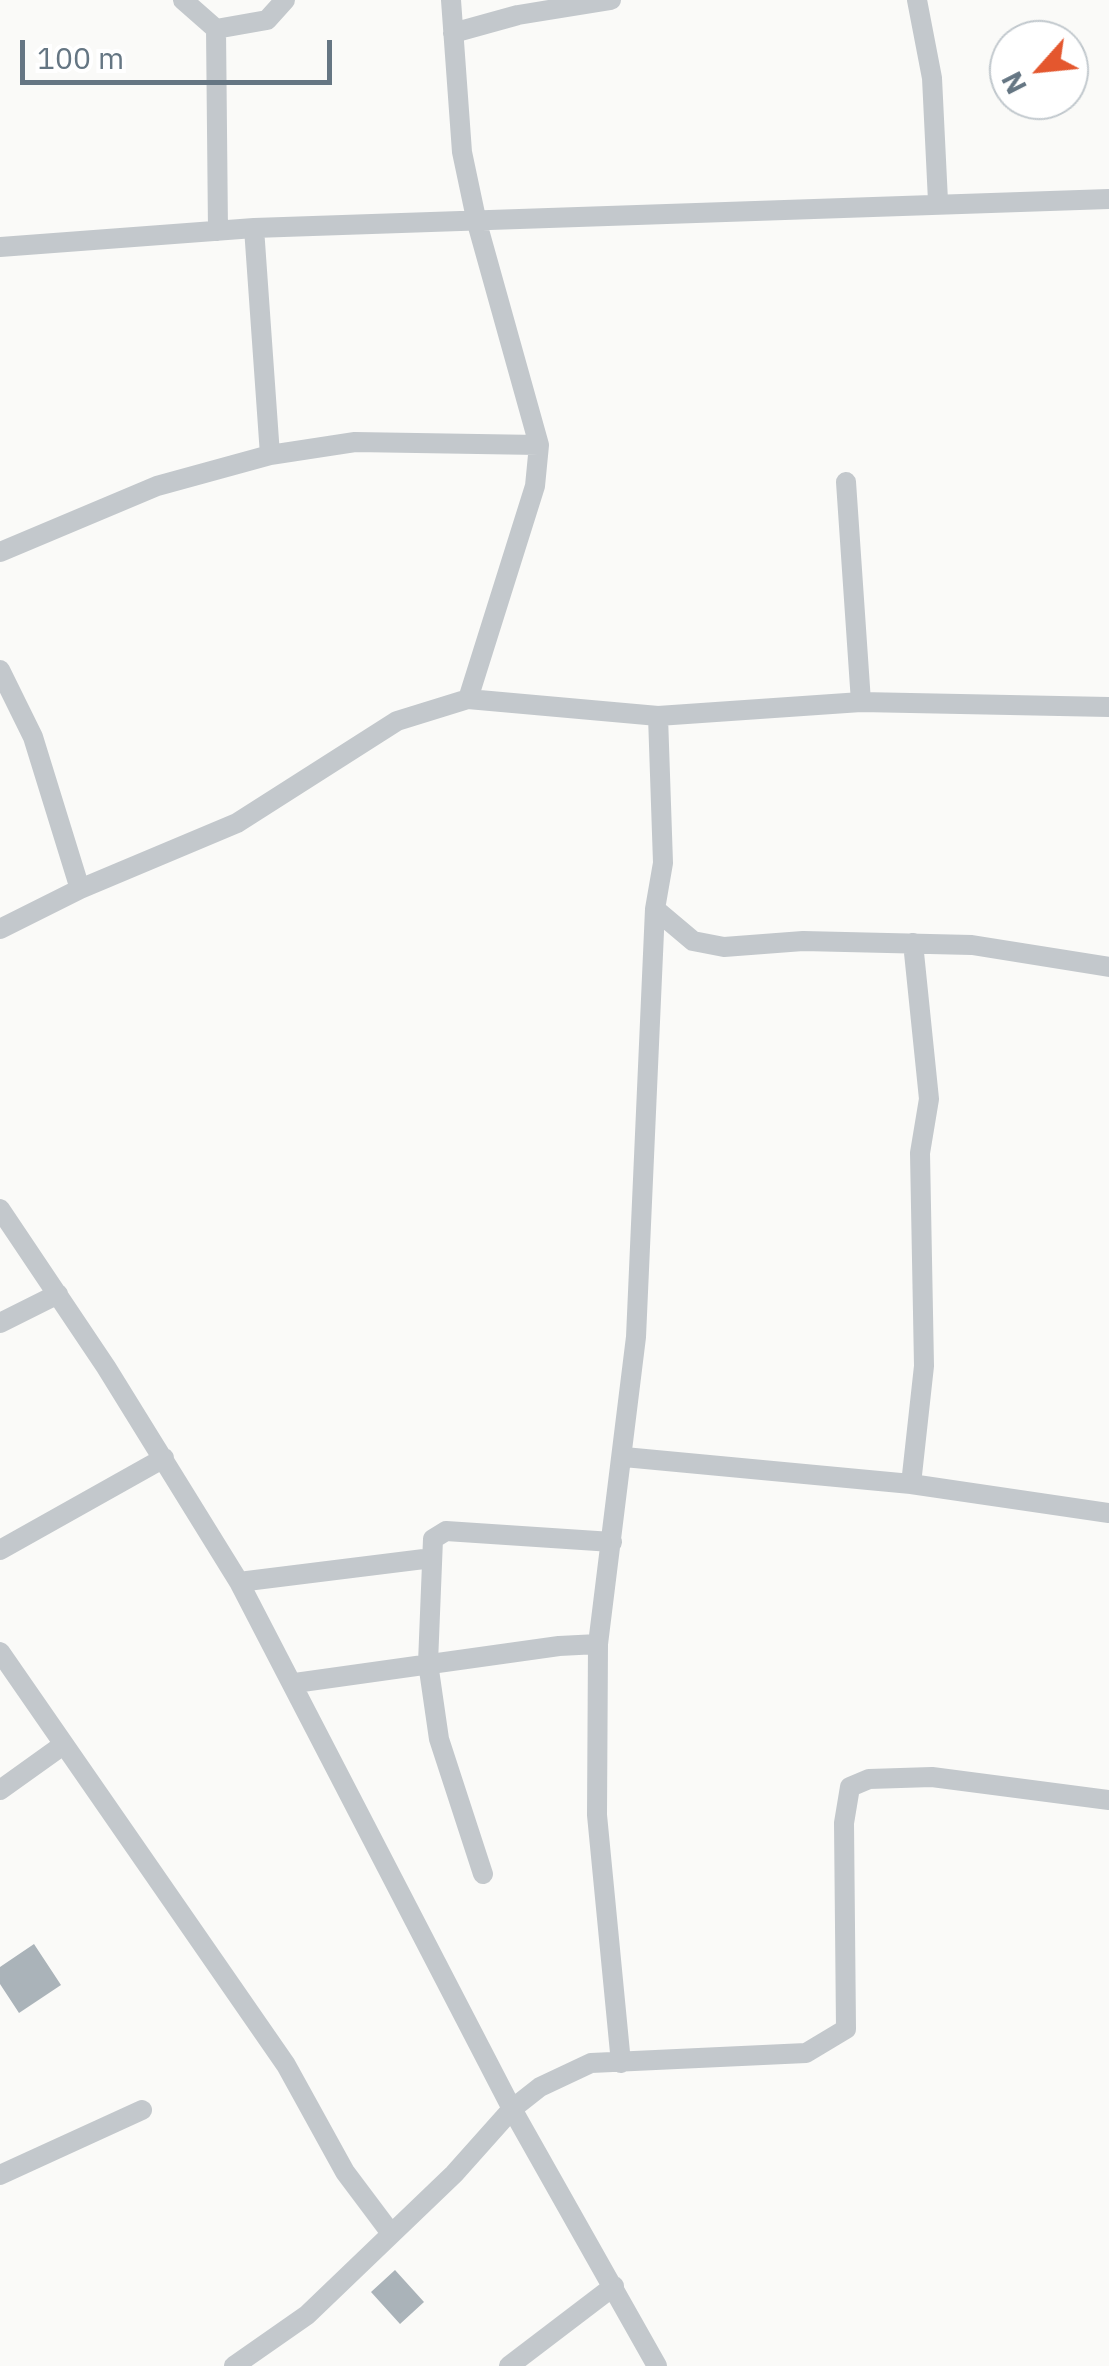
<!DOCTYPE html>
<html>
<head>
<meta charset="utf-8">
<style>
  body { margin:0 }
  #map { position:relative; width:1109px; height:2366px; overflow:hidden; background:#fafaf8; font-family:"IBM Plex Sans",sans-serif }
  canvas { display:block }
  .north { position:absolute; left:989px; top:20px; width:100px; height:100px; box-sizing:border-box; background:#fff; border:2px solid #c1c8cd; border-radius:50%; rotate:243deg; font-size:28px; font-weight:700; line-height:40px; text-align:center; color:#657683 }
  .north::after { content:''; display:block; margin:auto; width:35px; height:45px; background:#e4572e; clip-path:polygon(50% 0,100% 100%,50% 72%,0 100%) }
  .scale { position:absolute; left:20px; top:40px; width:312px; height:45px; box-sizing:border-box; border:5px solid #657683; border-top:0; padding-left:12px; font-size:30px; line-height:35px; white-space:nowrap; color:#657683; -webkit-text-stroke:8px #fff; paint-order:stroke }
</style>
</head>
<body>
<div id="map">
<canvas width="1109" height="2366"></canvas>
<div class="north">N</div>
<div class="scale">100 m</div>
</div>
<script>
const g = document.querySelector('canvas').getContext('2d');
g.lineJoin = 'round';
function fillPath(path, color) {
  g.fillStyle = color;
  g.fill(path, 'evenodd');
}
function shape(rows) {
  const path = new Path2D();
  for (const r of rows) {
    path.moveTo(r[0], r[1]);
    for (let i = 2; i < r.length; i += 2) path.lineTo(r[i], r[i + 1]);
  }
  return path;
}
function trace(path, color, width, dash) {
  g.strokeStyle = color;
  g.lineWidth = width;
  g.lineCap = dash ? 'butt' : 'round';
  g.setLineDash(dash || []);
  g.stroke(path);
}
const building = shape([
  [34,1944,61,1985,19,2013,0,1984,0,1967],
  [395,2270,424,2302,400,2324,371,2292]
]);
const street = shape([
  [183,0,216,29,267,20,285,0],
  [451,0,462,152,477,223,539,445,535,486,468,699],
  [917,0,932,78,938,201],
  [216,29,218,231],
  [453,33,518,15,611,0],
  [254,228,270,455],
  [0,247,254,228,1109,199],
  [846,482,861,702],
  [0,552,157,486,270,455,355,442,539,445],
  [0,670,33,737,80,889],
  [655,909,693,941,724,947,803,941,972,945,1109,967],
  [0,929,80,889,237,823,397,721,468,699,658,716,861,702,1109,707],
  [0,1209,106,1367,239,1582,512,2109,657,2366],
  [0,1323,58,1294],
  [624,1457,911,1484,1109,1513],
  [911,1484,924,1366,920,1153,929,1099,913,943],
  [0,1550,164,1458],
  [239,1582,432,1558],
  [0,1652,286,2065,345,2172,390,2232],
  [295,1683,559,1646,598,1644],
  [0,1790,63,1745],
  [483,1874,439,1739,428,1663,433,1539,446,1531,612,1542],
  [621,2063,597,1815,598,1644,636,1337,655,909,663,863,658,716],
  [0,2175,142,2110],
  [234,2366,307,2315,454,2174,512,2109,540,2087,591,2063,806,2053,846,2029,844,1823,850,1787,869,1779,932,1777,1109,1800],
  [509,2366,614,2286]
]);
fillPath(building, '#aab3b9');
trace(street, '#c3c8cc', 20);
</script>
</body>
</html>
